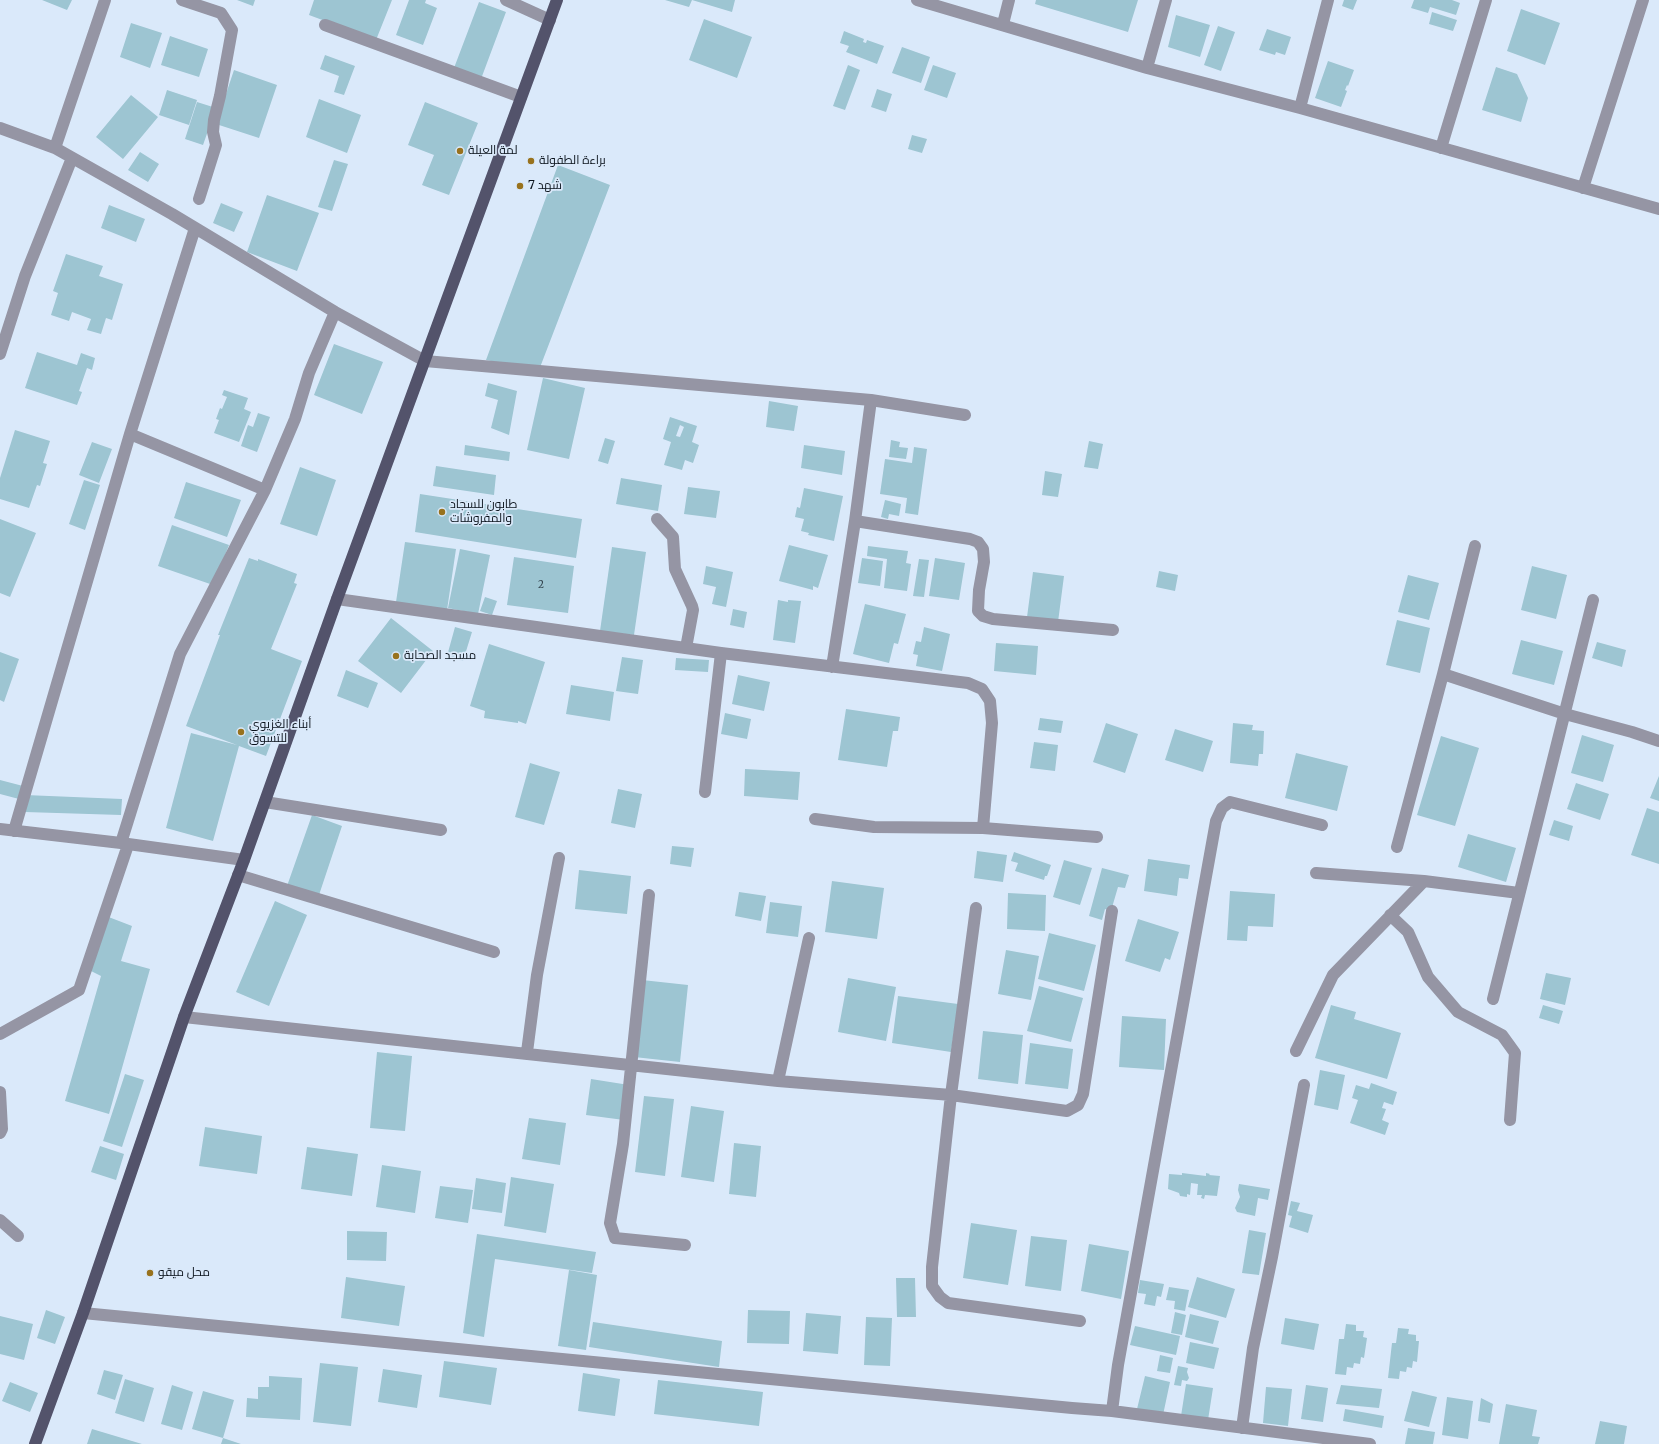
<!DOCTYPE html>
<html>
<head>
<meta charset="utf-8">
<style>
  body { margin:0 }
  canvas { display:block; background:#dae9fa }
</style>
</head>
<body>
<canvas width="1659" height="1444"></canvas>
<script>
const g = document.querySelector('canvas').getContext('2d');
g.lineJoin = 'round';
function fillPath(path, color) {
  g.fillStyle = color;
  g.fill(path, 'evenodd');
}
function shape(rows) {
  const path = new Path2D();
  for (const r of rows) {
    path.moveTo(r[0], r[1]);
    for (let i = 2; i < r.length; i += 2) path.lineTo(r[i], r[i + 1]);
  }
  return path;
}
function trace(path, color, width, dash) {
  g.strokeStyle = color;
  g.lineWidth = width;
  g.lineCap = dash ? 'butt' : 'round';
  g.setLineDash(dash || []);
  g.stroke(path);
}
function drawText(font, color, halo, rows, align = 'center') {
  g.font = font + ' Merriweather,Cairo,serif';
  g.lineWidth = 3.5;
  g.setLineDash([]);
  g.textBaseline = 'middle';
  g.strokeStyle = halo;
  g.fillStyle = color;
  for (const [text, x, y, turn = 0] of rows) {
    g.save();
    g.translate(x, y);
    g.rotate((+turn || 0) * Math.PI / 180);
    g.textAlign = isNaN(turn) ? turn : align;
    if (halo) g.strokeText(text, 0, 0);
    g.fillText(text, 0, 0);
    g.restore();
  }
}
const building = shape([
  [42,0,72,0,67,10],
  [237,0,255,0,253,6],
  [314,0,392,0,376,40,309,15],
  [409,0,426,0,425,3,437,8,423,45,396,35],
  [665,0,735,0,732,12,692,0,689,7],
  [1036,0,1138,0,1128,32,1035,4],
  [1344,0,1357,0,1353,10,1342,6],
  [1414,0,1452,0,1460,3,1456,15,1430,7,1428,13,1411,8],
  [479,2,506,12,481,79,454,68],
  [1521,9,1560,23,1545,65,1507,51],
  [1432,12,1457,20,1453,31,1429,24],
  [1176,15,1210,25,1200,57,1168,47],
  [704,19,752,37,737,78,689,60],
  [131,23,162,33,150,68,120,57],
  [1218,26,1235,32,1221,71,1204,65],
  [1267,29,1291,37,1285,55,1276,52,1275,55,1259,50],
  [844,31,864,39,863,42,866,43,867,40,884,46,877,64,846,52,849,46,840,43],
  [170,36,208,49,199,77,161,65],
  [902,47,930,57,921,83,892,73],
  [325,55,355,66,344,95,334,92,339,76,320,69],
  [1328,61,1354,70,1348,86,1347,85,1345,90,1347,91,1341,107,1315,98],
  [848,65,860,70,845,110,833,106],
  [933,65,956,73,947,98,924,90],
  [1496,67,1517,74,1528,98,1521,122,1482,110],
  [234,70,277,85,259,138,216,124],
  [877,89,892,94,886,112,871,107],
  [167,90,197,100,189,125,159,115],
  [131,95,158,117,123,159,96,137],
  [319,99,361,115,347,153,306,137],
  [197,102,216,108,203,145,185,139],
  [425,102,478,123,449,195,422,185,434,155,408,145],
  [912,135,927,139,922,153,908,149],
  [140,152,159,164,148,182,128,170],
  [334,160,348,164,332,211,318,207],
  [558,165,610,185,539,370,486,360],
  [267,195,319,213,297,271,247,252],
  [221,203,243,212,234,232,213,223],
  [109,205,145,219,136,242,101,228],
  [66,254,103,266,99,276,123,284,112,320,106,318,101,334,87,330,91,319,72,312,69,321,51,315,58,293,53,291],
  [334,344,383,362,362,414,314,395],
  [37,352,77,365,81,353,95,358,92,370,87,368,79,391,82,392,77,405,25,388],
  [543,378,585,388,569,459,527,450],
  [488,383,517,391,509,435,491,428,498,400,485,396],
  [224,390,248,398,244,409,251,412,239,442,214,433,219,420,216,419,220,408,222,409,227,397,222,395],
  [769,401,798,406,794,431,766,427],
  [258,413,270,417,257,452,241,446,248,425,253,427],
  [670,417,697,426,692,442,699,445,693,463,685,460,682,470,664,465,671,442,663,439],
  [680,425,684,427,680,437,676,436],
  [15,430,50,441,43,463,47,464,40,486,37,485,29,508,0,499,0,478],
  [605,438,615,441,608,464,598,461],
  [891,440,900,442,899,447,908,448,906,459,889,457],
  [1089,441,1103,444,1098,469,1084,467],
  [92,442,112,449,99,483,79,475],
  [465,445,510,452,509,461,464,455],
  [804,445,845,451,842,475,801,468],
  [914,447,927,449,918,515,905,513,907,498,880,494,885,459,912,463],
  [436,466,496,475,494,495,433,486],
  [300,467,336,480,317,536,280,524],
  [1045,471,1062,474,1058,497,1042,495],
  [621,478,662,485,658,511,616,504],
  [84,480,100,485,85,530,69,524],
  [186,482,241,500,227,537,174,518],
  [688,487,720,491,716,518,684,514],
  [804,488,843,496,834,541,808,535,809,533,801,531,804,519,795,517,797,507,800,508],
  [420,494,582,519,576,558,415,532],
  [885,500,901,504,899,516,889,514,888,519,881,517],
  [0,519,36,533,10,597,0,593],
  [172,525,229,545,213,585,158,566],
  [405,542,456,549,447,610,396,602],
  [789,545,828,555,818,588,813,586,813,590,779,581],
  [868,546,908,551,906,563,911,564,907,591,884,588,887,559,867,556],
  [612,547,646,552,634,635,600,631],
  [460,549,490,555,478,614,448,608],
  [514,557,574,566,568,613,507,605],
  [249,558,258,561,258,559,297,574,294,583,297,584,271,649,302,661,266,756,239,746,213,841,166,828,191,733,237,745,186,726,220,635,218,635],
  [862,558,883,561,880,586,858,583],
  [935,558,965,563,959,600,929,596],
  [919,559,929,560,924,597,913,596],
  [706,566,733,572,726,607,712,604,716,587,703,584],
  [1532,566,1567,575,1556,619,1521,610],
  [1159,571,1178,575,1175,591,1156,587],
  [1033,572,1064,576,1058,622,1027,617],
  [1408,575,1439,583,1429,620,1398,612],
  [485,597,497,601,492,615,480,611],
  [778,600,788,602,788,600,801,601,795,643,773,640],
  [865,604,906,614,898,644,894,643,889,663,853,654],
  [733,609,747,612,744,628,730,625],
  [391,618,433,651,401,693,358,661],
  [1397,620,1430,628,1420,673,1386,665],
  [455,627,472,632,463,661,447,656],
  [924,627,950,634,942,671,916,666,918,655,913,654,916,641,921,642],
  [1521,640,1563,651,1554,685,1512,674],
  [1597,642,1626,650,1622,667,1592,658],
  [996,643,1038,646,1036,675,994,671],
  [489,644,545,662,526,724,518,721,518,723,484,718,485,711,470,706],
  [0,652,19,659,4,702,0,700],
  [622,657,643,660,638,694,616,691],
  [676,658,709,660,708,672,675,670],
  [346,670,378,683,368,708,337,696],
  [738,675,770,682,764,711,732,704],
  [571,685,614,692,610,721,566,714],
  [846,709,900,717,898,731,893,731,887,767,838,760],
  [725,713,751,719,747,739,721,734],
  [1040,718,1063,721,1061,733,1038,730],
  [1106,723,1138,734,1125,773,1093,762],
  [1233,723,1253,725,1252,730,1264,731,1263,754,1259,754,1258,766,1230,763],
  [1175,729,1213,741,1203,772,1165,760],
  [1582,735,1614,745,1603,782,1571,773],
  [1441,736,1479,748,1455,826,1417,815],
  [1034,742,1058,745,1055,771,1030,768],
  [1296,753,1348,766,1337,811,1285,798],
  [530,763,560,772,544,825,515,817],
  [745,769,800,772,798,800,744,796],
  [1659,776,1659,801,1650,798],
  [0,780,23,786,19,799,0,794],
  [1576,783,1609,794,1600,820,1567,809],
  [618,789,642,794,635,828,611,823],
  [25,795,122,799,121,815,25,812],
  [1647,808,1659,812,1659,864,1631,855],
  [312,815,342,826,318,898,287,886],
  [1554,820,1573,826,1569,841,1549,835],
  [1468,834,1516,848,1506,882,1458,867],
  [672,846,694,848,691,867,670,864],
  [977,851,1007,855,1003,882,974,878],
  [1014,852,1051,865,1047,876,1045,876,1044,880,1015,871,1018,863,1011,861],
  [1148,859,1190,865,1188,879,1179,878,1177,896,1144,891],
  [1064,860,1092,868,1080,905,1053,897],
  [1102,868,1129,875,1125,888,1118,887,1111,911,1105,909,1102,920,1089,916],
  [579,870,631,876,627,914,575,909],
  [832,881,884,888,877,939,825,932],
  [1230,891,1275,894,1273,927,1248,926,1247,941,1227,940],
  [739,892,766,896,761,921,735,916],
  [1008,893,1046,895,1045,931,1007,929],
  [275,901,307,915,269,1006,236,992],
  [770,902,802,906,798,937,766,933],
  [106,916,132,926,121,961,150,969,109,1114,65,1101,101,976,87,969],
  [1138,919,1179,932,1170,960,1165,958,1160,972,1125,961],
  [1049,933,1096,945,1084,991,1038,979],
  [1006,950,1039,956,1031,1000,998,994],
  [1546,973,1571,978,1565,1005,1540,999],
  [848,978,896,987,886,1041,838,1032],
  [642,980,688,985,680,1062,634,1057],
  [1039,986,1083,998,1071,1042,1027,1031],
  [898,996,958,1004,951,1052,892,1043],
  [1331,1005,1356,1012,1354,1019,1401,1033,1387,1079,1315,1058],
  [1543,1005,1563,1011,1559,1024,1539,1018],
  [1122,1016,1166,1019,1164,1070,1119,1067],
  [983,1031,1023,1035,1018,1084,978,1079],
  [1030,1043,1073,1049,1068,1089,1025,1084],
  [377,1052,412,1056,405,1131,370,1128],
  [1320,1070,1345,1075,1338,1110,1314,1105],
  [125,1074,144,1080,122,1147,103,1141],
  [591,1079,629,1085,624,1120,586,1115],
  [1371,1083,1397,1092,1393,1105,1384,1102,1382,1108,1386,1109,1382,1120,1389,1123,1385,1135,1350,1123,1358,1100,1352,1098,1356,1085,1369,1089],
  [644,1096,674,1099,665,1176,635,1172],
  [691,1106,724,1111,714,1182,681,1177],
  [529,1118,566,1123,560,1165,522,1159],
  [205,1127,262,1136,257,1174,199,1166],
  [734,1143,761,1146,756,1197,729,1194],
  [100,1146,124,1154,116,1180,91,1172],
  [307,1147,358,1154,352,1196,301,1189],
  [382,1165,421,1171,415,1213,376,1207],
  [1182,1173,1206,1176,1206,1173,1210,1174,1209,1175,1220,1176,1217,1196,1205,1195,1204,1199,1201,1198,1202,1195,1197,1195,1198,1184,1191,1183,1190,1195,1187,1194,1187,1197,1180,1196,1179,1193,1168,1189,1169,1174,1182,1175],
  [511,1177,554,1184,546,1233,504,1226],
  [476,1178,506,1183,502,1213,472,1209],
  [1239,1184,1270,1189,1268,1200,1258,1198,1255,1216,1237,1212,1235,1208,1240,1197,1238,1190],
  [440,1186,473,1190,468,1223,435,1218],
  [1291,1201,1300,1203,1297,1211,1313,1215,1308,1233,1289,1227,1292,1216,1288,1215],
  [971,1223,1017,1230,1008,1285,963,1278],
  [1249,1230,1266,1233,1259,1275,1242,1273],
  [347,1231,387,1232,386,1261,347,1260],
  [477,1234,596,1252,592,1273,495,1259,484,1337,463,1333],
  [1031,1236,1067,1240,1061,1291,1025,1286],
  [1089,1244,1129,1251,1121,1299,1081,1291],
  [569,1270,597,1275,586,1350,558,1346],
  [346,1277,405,1286,399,1326,341,1318],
  [1197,1277,1235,1289,1226,1318,1188,1307],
  [896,1278,915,1278,916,1317,897,1317],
  [1140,1280,1164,1284,1161,1297,1157,1296,1155,1306,1144,1304,1146,1294,1138,1293],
  [1169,1287,1189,1290,1185,1311,1174,1309,1175,1301,1166,1300],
  [46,1310,65,1317,55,1344,37,1338],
  [748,1310,790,1311,789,1344,747,1343],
  [1175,1312,1186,1315,1182,1335,1171,1333],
  [806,1313,841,1316,838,1354,803,1351],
  [1190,1314,1219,1321,1213,1344,1185,1337],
  [0,1316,33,1324,24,1360,0,1354],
  [866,1317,892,1318,890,1366,864,1365],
  [1285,1318,1319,1324,1314,1350,1281,1344],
  [593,1322,722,1341,719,1367,589,1347],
  [1346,1324,1356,1325,1356,1331,1364,1331,1363,1337,1367,1338,1364,1358,1361,1357,1360,1364,1354,1363,1353,1368,1347,1367,1346,1375,1335,1374,1339,1339,1344,1339],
  [1135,1326,1180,1336,1176,1355,1130,1345],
  [1398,1328,1409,1329,1408,1334,1416,1335,1416,1341,1419,1341,1417,1362,1413,1361,1412,1368,1407,1367,1406,1372,1400,1371,1399,1379,1388,1378,1392,1343,1396,1343],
  [1190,1342,1219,1348,1214,1369,1186,1363],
  [1160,1355,1173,1358,1170,1373,1157,1371],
  [444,1361,497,1368,491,1405,439,1397],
  [320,1363,358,1367,351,1426,313,1422],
  [1178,1366,1188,1368,1187,1372,1189,1378,1187,1381,1182,1380,1181,1386,1174,1385],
  [383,1369,422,1375,417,1408,378,1402],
  [104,1370,123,1375,115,1400,97,1394],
  [583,1373,620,1379,615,1416,578,1411],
  [269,1376,302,1378,300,1420,246,1417,247,1398,258,1399,258,1387,269,1387],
  [1145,1376,1170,1382,1163,1415,1137,1409],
  [125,1379,154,1388,144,1422,115,1413],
  [658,1380,763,1392,759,1426,654,1414],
  [10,1382,38,1393,30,1412,2,1401],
  [1186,1384,1213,1388,1208,1420,1181,1416],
  [172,1385,193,1392,182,1430,161,1424],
  [1306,1385,1328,1388,1323,1422,1301,1419],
  [1341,1385,1382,1389,1379,1408,1336,1404],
  [1266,1387,1292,1389,1288,1426,1263,1423],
  [203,1391,234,1400,223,1438,192,1429],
  [1412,1391,1437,1397,1429,1427,1404,1421],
  [1447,1397,1473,1401,1468,1439,1442,1435],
  [1481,1398,1493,1404,1490,1423,1478,1421],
  [1506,1404,1537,1410,1532,1436,1540,1437,1538,1444,1499,1444],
  [1345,1409,1384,1416,1382,1428,1343,1421],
  [1600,1421,1627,1426,1624,1444,1595,1444],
  [1408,1428,1435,1432,1433,1444,1405,1444],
  [92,1429,142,1444,87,1444],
  [223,1438,241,1444,221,1444]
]);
const minor = shape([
  [182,0,221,13,232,30,220,96,214,120,213,132,216,145,199,199],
  [506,0,550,20],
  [917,0,1147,68,1300,108,1659,209],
  [1003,24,1009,0],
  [325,25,521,97],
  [1147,68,1166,0],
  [1300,108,1328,0],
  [0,128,55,148,172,214,335,312,425,361,871,400,965,415],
  [55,148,105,0],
  [1441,148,1486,0],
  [1583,188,1643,0],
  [0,354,25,276,72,158],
  [130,434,265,490],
  [657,519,673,537,675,569,692,606,693,610,686,648],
  [855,521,970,539,978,542,983,549,984,562,979,590,978,611,983,616,993,619,1113,630],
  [337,599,721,653,968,683,982,689,990,701,992,723,983,828,1097,837],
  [832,667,855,521,871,400],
  [1443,674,1475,546],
  [705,792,721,653],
  [265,802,441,830],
  [815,819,874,827,983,828],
  [0,829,121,843,244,860],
  [14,831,130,434,195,228],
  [121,843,180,654,265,490,295,419,309,373,335,312],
  [1397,847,1443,674,1565,714,1632,732,1659,741],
  [1316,873,1424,881,1519,893],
  [238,875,494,952],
  [649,895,623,1144,610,1223,615,1238,685,1245],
  [976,908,951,1095,932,1267,932,1286,940,1297,948,1303,1080,1321],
  [1390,915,1408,932,1428,977,1458,1012,1502,1035,1515,1053,1510,1120],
  [1493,999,1593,600],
  [184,1017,778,1081,951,1095,1067,1111,1078,1105,1083,1094,1112,911],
  [0,1034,79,990,128,845],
  [1296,1051,1333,975,1424,881],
  [527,1052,537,975,559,858],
  [778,1081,809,938],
  [0,1092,2,1129,0,1133],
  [0,1220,18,1236],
  [83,1313,1072,1408,1112,1411,1118,1365,1216,821,1222,808,1230,802,1322,825],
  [1112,1411,1370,1444],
  [1242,1428,1253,1348,1272,1257,1304,1085]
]);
const major = shape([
  [35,1444,83,1313,184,1017,244,860,337,599,557,0]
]);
const markers = [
  [460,151,4,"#98721d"],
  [531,161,4,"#98721d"],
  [520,186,4,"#98721d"],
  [442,512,4,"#98721d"],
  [396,656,4,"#98721d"],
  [241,732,4,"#98721d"],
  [150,1273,4,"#98721d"]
];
const numberNames = [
  ["2",541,585]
];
const poiNames = [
  ["لمة العيلة",468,151],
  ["براءة الطفولة",539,161],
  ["شهد 7",528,186],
  ["طابون للسجاد",450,505],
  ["والمفروشات",450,519],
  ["مسجد الصحابة",404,656],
  ["أبناء الغزيوي",249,725],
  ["للتسوق",249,739],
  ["محل ميقو",158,1273]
];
fillPath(building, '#9dc5d2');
trace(minor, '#9595a4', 12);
trace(major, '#53536b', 12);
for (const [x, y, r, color] of markers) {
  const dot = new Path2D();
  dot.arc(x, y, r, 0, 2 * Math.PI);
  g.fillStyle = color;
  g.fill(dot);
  trace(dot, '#dae9fa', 1.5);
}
drawText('10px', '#2f3f49', null, numberNames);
drawText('12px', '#0a121b', '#dae9fa', poiNames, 'left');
</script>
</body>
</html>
